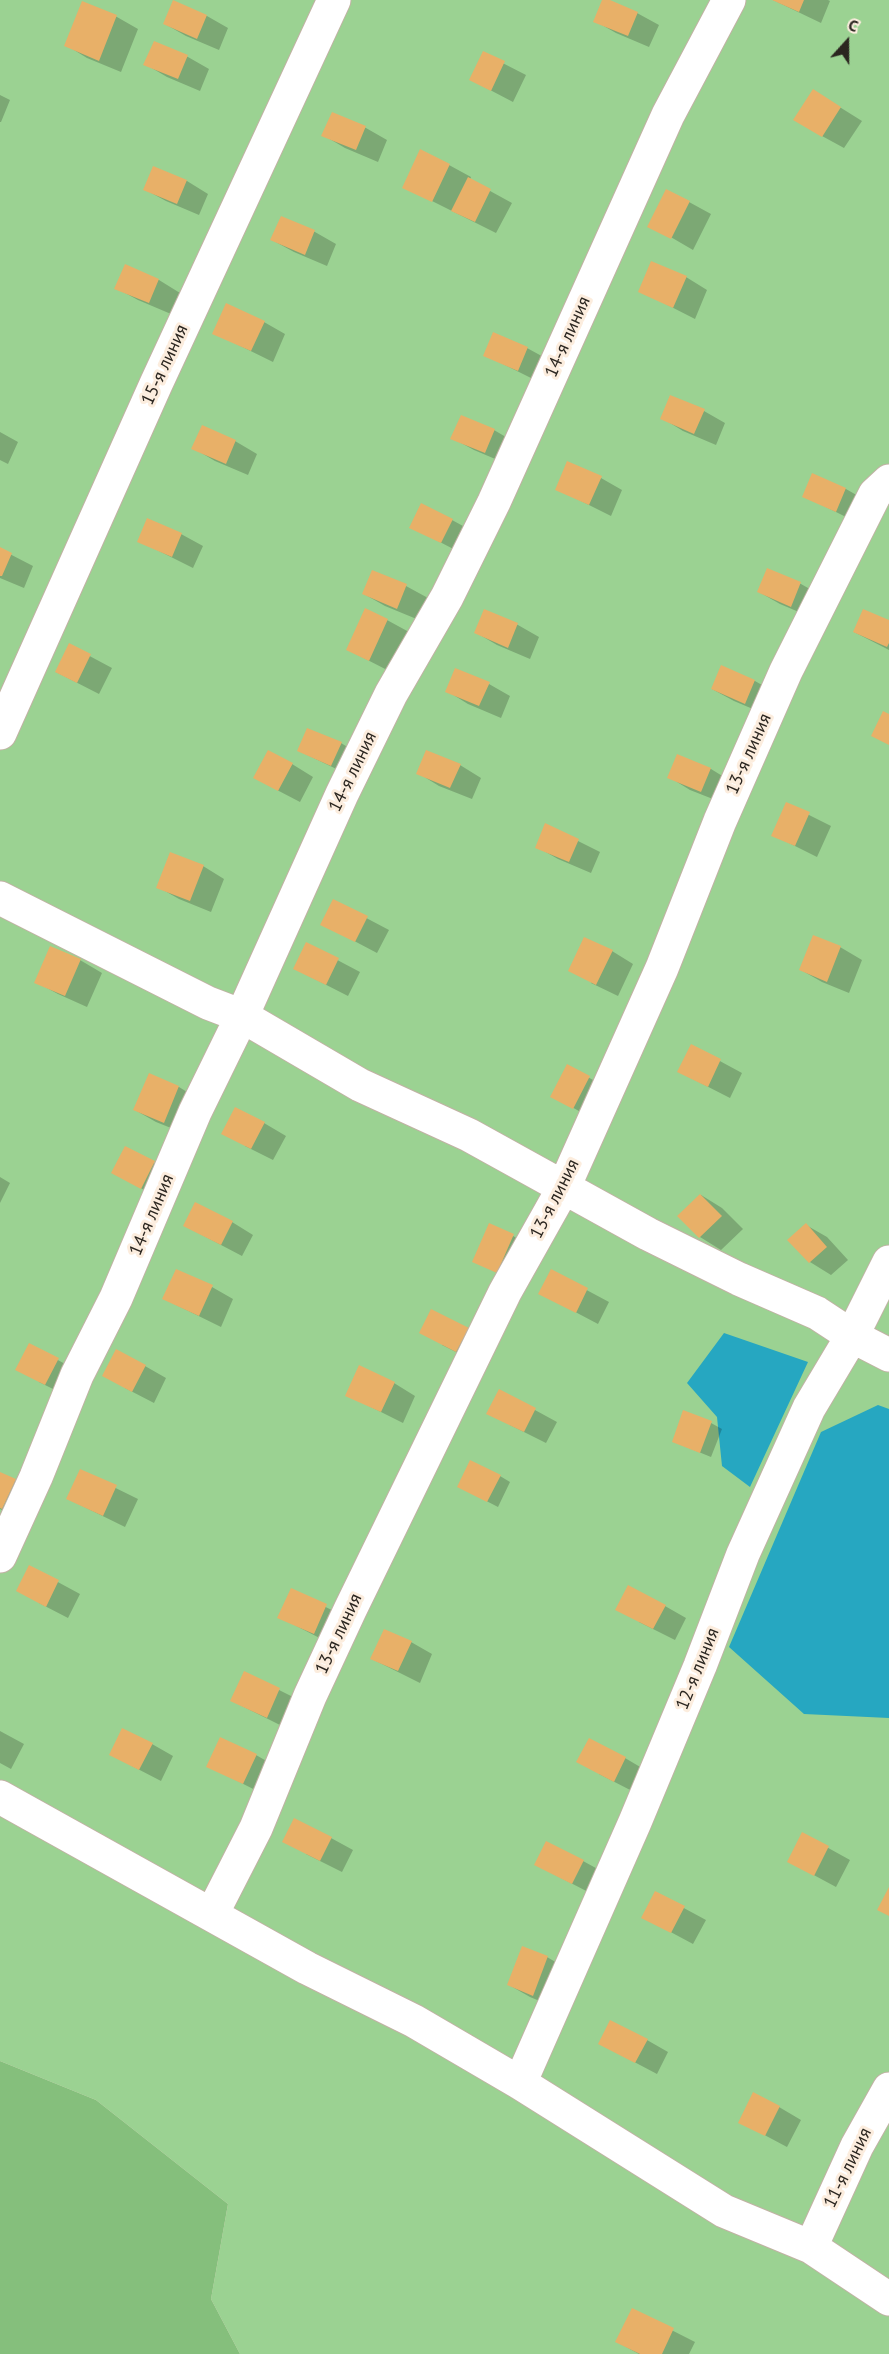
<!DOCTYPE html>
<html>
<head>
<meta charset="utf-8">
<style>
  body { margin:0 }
  #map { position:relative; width:889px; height:2354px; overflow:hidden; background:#efe0d1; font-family:"PT Sans",sans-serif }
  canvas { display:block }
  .north { position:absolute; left:817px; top:12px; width:60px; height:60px; -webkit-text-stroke:4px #fcedde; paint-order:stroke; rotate:21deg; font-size:16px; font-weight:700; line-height:24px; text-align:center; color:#2b2620 }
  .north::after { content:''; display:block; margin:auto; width:21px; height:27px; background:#2b2620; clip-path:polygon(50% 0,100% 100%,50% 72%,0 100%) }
</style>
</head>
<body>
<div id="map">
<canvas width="889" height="2354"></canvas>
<div class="north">С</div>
</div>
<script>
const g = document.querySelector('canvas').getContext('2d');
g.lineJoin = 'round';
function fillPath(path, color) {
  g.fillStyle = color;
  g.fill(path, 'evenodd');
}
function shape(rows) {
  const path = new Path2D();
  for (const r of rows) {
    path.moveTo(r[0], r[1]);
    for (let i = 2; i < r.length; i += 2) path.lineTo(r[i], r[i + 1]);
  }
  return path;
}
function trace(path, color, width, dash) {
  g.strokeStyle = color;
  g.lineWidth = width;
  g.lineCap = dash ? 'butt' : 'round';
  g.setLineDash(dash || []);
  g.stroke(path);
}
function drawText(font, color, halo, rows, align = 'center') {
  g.font = font + ' "PT Sans",sans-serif';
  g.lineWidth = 6;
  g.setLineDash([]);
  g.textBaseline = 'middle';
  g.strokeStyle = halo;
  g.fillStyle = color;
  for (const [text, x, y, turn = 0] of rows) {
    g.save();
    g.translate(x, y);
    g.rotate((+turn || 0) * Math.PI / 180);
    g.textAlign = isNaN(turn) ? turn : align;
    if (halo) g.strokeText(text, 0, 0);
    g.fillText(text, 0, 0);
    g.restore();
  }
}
const green = shape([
  [0,0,889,0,889,2354,240,2354,211,2299,228,2204,96,2100,0,2061]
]);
const forest = shape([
  [0,2061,96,2100,228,2204,211,2299,240,2354,0,2354]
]);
const water = shape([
  [724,1333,808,1362,750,1487,722,1466,717,1417,687,1383],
  [878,1405,889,1409,889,1718,804,1714,729,1647,821,1432]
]);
const shadow = shape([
  [604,0,637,13,659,25,649,47,616,33,595,21],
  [773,0,828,0,830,1,821,23],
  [174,2,207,16,228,28,219,50,186,36,165,24],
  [83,3,117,17,138,29,121,72,87,58,66,45],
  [154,43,188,57,209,69,200,91,167,77,145,64],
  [483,53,526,75,513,102,471,80],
  [814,91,862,121,844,148,822,136],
  [0,95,10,100,1,122,0,122],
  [333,114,366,128,387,140,378,162,345,148,323,135],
  [449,165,471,177,470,180,512,203,496,233,404,187],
  [154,167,187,181,208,194,199,215,166,201,144,189],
  [689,202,711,214,693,250,669,236],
  [281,218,315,232,336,244,327,266,294,252,272,240],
  [125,266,159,280,180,293,171,314,138,300,116,288],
  [686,277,707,290,695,319,640,291],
  [264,322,285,334,273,362,214,333],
  [527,348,549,360,539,382,485,355],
  [704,411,725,423,716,445,683,431,662,418],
  [494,430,516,443,507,464,474,450,452,438],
  [0,432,18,442,8,464,0,460],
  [235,441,257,454,248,475,215,461,193,448],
  [813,475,846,489,867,501,858,523,804,496],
  [601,478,622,490,611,516,557,489],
  [452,520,474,532,463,554,411,527],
  [181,534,203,546,193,568,139,541],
  [0,549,33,566,24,588,0,578],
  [768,570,801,584,822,596,813,618,780,604,759,592],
  [373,572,406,586,428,598,419,620,385,606,364,594],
  [485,611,518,625,539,637,530,659,497,645,475,632],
  [387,620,409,632,391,672,348,650],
  [889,621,889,650,854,632],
  [69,645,112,668,99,694,56,672],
  [722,667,755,681,776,693,767,715,734,701,712,689],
  [489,684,510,696,501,718,468,704,447,691],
  [341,743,362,756,353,777,299,751],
  [678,756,711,769,732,782,723,803,690,790,669,777],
  [292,764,313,777,300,802,277,790],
  [460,765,481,778,472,799,439,786,418,773],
  [787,804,831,826,817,857,773,835],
  [546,825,600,852,591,873,558,859,537,847],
  [203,866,224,879,211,912,179,899,158,887],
  [334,901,389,930,377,953,322,924],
  [814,937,840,947,862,960,849,993,822,982,801,970],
  [307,944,360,972,348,996,295,969],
  [51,948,80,960,102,973,87,1007,58,994,36,982],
  [612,951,633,964,618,996,591,983],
  [692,1046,742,1073,730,1098,679,1072],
  [568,1066,611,1090,595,1120,552,1096],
  [149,1075,179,1087,200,1100,186,1134,156,1122,135,1110],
  [264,1123,286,1136,273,1160,245,1146],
  [126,1148,176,1175,163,1200,135,1185],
  [0,1177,10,1183,0,1203],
  [701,1195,722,1208,743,1229,721,1250,700,1237,679,1216],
  [232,1222,253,1235,242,1256,185,1226],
  [806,1225,827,1237,848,1260,831,1275,810,1262,789,1240],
  [513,1236,535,1248,519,1284,474,1261],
  [551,1271,609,1302,598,1324,562,1305],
  [212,1287,233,1299,221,1327,164,1299],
  [468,1329,489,1341,478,1363,442,1345],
  [30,1345,80,1372,67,1396,39,1382],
  [145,1366,166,1378,154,1403,125,1388],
  [394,1383,415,1396,403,1423,347,1395],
  [500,1391,557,1422,546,1443,510,1425],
  [711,1423,722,1429,711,1457,674,1442],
  [81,1471,138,1499,125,1527,68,1499],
  [0,1473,37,1493,24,1520,0,1509],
  [500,1476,510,1482,498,1507,469,1492],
  [30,1567,80,1594,68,1618,39,1603],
  [291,1590,348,1618,335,1646,279,1617],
  [665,1606,686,1618,675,1640,639,1622],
  [411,1642,432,1654,420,1683,372,1659],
  [245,1673,301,1701,288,1729,232,1701],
  [0,1731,24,1744,11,1769,0,1763],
  [152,1744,173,1756,161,1781,132,1766],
  [256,1755,277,1767,265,1795,208,1766],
  [625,1758,647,1771,636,1793,599,1774],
  [803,1834,850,1860,836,1887,810,1873],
  [331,1838,353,1850,342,1872,306,1854],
  [583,1861,605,1873,594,1895,536,1865],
  [656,1893,706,1920,693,1944,665,1929],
  [547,1957,569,1970,554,2007,530,1997,509,1985],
  [647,2040,668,2052,657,2074,621,2055],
  [779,2107,801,2120,787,2147,740,2122],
  [632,2310,695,2342,689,2354,639,2354,617,2342]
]);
const building = shape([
  [173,0,207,15,197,39,163,24],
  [602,0,610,0,638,12,628,36,593,22],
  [772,0,804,0,799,12],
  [82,1,117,15,99,61,64,46],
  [154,41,188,55,178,79,143,65],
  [483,51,505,61,491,91,469,80],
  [813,89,841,107,822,137,793,120],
  [332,112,366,126,356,150,321,136],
  [420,149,450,164,432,202,402,188],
  [153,166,187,180,177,204,143,190],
  [468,177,491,189,475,222,451,211],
  [666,189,690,201,671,239,647,227],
  [281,216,315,230,305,255,270,240],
  [651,261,687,276,673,308,638,292],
  [125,264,159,279,149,303,114,289],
  [226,303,265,321,251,351,212,334],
  [493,332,528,347,518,371,483,356],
  [670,395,705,409,694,434,660,419],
  [461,415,495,429,485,453,450,439],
  [202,425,236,440,226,464,191,449],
  [567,461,602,476,589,505,555,490],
  [812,473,846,488,836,512,802,497],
  [421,503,453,519,441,543,409,528],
  [147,518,182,533,172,557,137,542],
  [0,547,12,553,2,576,0,576],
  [767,568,801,582,791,607,757,592],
  [372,570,407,584,397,609,362,594],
  [365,608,388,619,369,661,346,650],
  [484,609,518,623,508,648,474,633],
  [863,609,889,620,889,643,887,647,853,632],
  [69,643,91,654,77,683,55,672],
  [721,665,755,680,745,704,711,689],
  [455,668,490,682,479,706,445,692],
  [883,711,889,714,889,745,871,736],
  [307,728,342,742,331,766,297,751],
  [268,750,293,763,278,791,253,778],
  [426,750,461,764,450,788,416,774],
  [677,754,711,768,701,792,667,778],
  [786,802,810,812,795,846,771,836],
  [545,823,579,839,569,862,535,848],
  [170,852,204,865,190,901,156,888],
  [333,899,368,916,355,942,320,925],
  [813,935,841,946,827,982,799,970],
  [584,937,613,950,596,985,568,971],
  [306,942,339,958,326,985,293,969],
  [50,946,81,959,65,996,34,983],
  [691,1044,721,1059,708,1087,677,1072],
  [567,1064,590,1076,573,1109,550,1097],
  [149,1073,179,1086,164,1123,133,1110],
  [235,1107,265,1122,251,1149,221,1134],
  [125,1146,155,1161,141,1189,111,1173],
  [700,1194,722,1216,699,1238,677,1216],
  [195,1202,233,1221,221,1245,183,1226],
  [489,1223,514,1234,497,1273,472,1262],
  [806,1223,827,1247,809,1263,787,1240],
  [176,1269,213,1285,199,1316,162,1299],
  [551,1269,588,1288,576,1313,538,1294],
  [431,1309,469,1328,456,1352,419,1333],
  [29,1343,59,1358,45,1385,15,1370],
  [116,1349,146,1365,132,1392,102,1376],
  [359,1365,395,1382,381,1412,345,1396],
  [499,1389,536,1408,524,1432,486,1414],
  [683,1410,712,1421,700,1453,672,1442],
  [470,1460,501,1475,487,1502,457,1487],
  [80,1469,117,1485,103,1516,66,1499],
  [0,1472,16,1479,2,1509,0,1508],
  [29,1565,59,1580,46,1607,16,1591],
  [628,1585,666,1605,653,1629,615,1610],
  [291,1588,327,1604,314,1634,277,1618],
  [384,1629,412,1641,398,1671,370,1659],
  [244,1671,280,1688,267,1718,230,1701],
  [122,1728,153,1743,139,1770,109,1755],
  [220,1737,257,1754,243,1784,206,1767],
  [589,1738,626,1757,614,1782,576,1762],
  [294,1818,332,1837,320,1861,282,1842],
  [802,1832,829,1846,814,1876,787,1862],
  [546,1841,584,1860,572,1884,534,1865],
  [889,1887,889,1916,877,1910],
  [655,1891,685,1906,671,1933,641,1918],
  [522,1946,548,1956,533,1996,507,1985],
  [610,2020,648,2039,635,2063,598,2044],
  [753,2092,780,2106,765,2136,738,2123],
  [632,2308,674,2328,662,2354,640,2354,615,2342]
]);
const minor = shape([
  [0,733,156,384,334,0],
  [0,898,208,1003,242,1016,360,1085,469,1135,648,1234,739,1279,817,1313,852,1336,889,1355],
  [0,1556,36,1477,77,1375,116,1298,195,1112,242,1016,342,794,391,694,447,597,494,502,668,115,729,0],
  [0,1797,307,1968,414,2021,520,2083,724,2211,811,2247,889,2299],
  [212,1914,256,1828,310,1696,350,1610,505,1292,564,1187,662,968,720,821,786,671,875,494,889,481],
  [520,2083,635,1822,700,1666,743,1554,809,1408,852,1336,889,1262],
  [811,2247,857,2146,889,2089]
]);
const streetNames = [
  ["14-я линия",568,337,-66],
  ["15-я линия",165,365,-65],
  ["13-я линия",749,754,-66],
  ["14-я линия",353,772,-64],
  ["13-я линия",555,1199,-63],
  ["14-я линия",152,1215,-67],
  ["13-я линия",339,1634,-65],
  ["12-я линия",698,1669,-68],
  ["11-я линия",848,2168,-64]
];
fillPath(green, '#9bd292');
fillPath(forest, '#85bf7c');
fillPath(water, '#26a7c1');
fillPath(shadow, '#0003');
fillPath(building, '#e8b068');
trace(minor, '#c1b2a4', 35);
trace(minor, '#fff', 33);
drawText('18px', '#2b2620', '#fcedde', streetNames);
</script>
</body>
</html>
